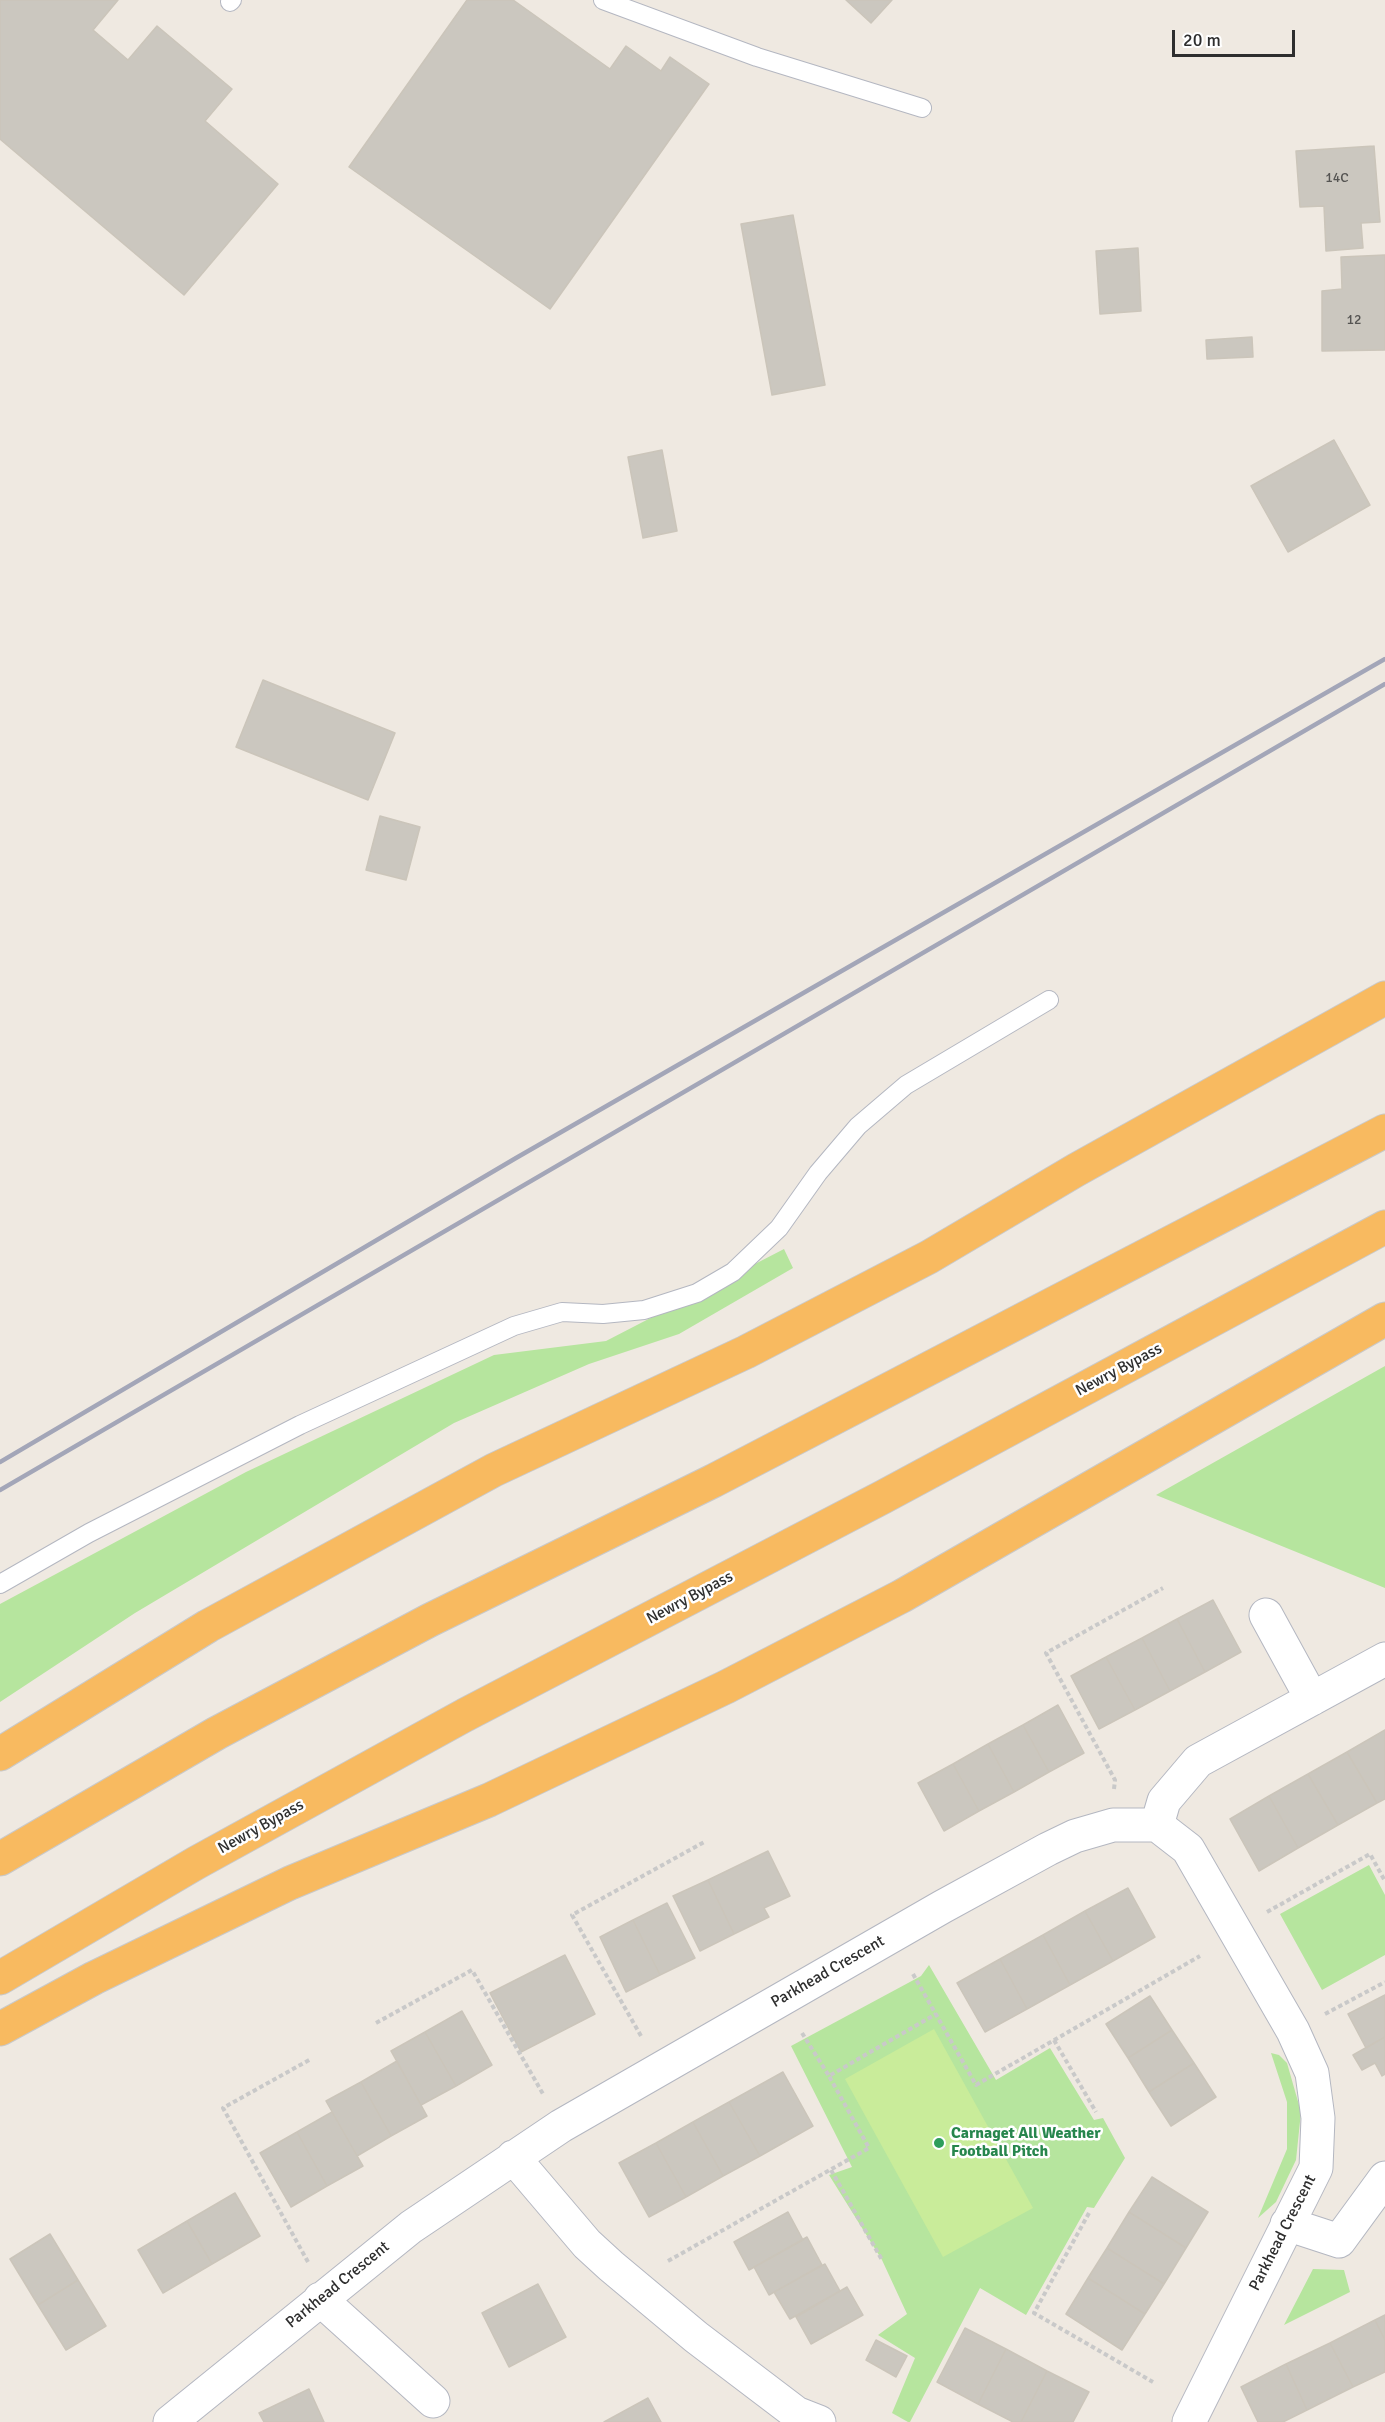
<!DOCTYPE html>
<html>
<head>
<meta charset="utf-8">
<style>
  body { margin:0 }
  #map { position:relative; width:1385px; height:2422px; overflow:hidden; background:#efe9e1; font-family:Signika,sans-serif }
  canvas { display:block }
  .scale { position:absolute; left:1172px; top:30px; width:123px; height:27px; box-sizing:border-box; border:3px solid #2e2e2e; border-top:0; padding-left:8px; font-size:18px; line-height:21px; white-space:nowrap; color:#2e2e2e; -webkit-text-stroke:4px #fff; paint-order:stroke }
</style>
</head>
<body>
<div id="map">
<canvas width="1385" height="2422"></canvas>
<div class="scale">20 m</div>
</div>
<script>
const g = document.querySelector('canvas').getContext('2d');
g.lineJoin = 'round';
function fillPath(path, color) {
  g.fillStyle = color;
  g.fill(path, 'evenodd');
}
function shape(rows) {
  const path = new Path2D();
  for (const r of rows) {
    path.moveTo(r[0], r[1]);
    for (let i = 2; i < r.length; i += 2) path.lineTo(r[i], r[i + 1]);
  }
  return path;
}
function trace(path, color, width, dash) {
  g.strokeStyle = color;
  g.lineWidth = width;
  g.lineCap = dash ? 'butt' : 'round';
  g.setLineDash(dash || []);
  g.stroke(path);
}
function drawText(font, color, halo, rows, align = 'center') {
  g.font = font + ' Signika,sans-serif';
  g.lineWidth = 5;
  g.setLineDash([]);
  g.textBaseline = 'middle';
  g.strokeStyle = halo;
  g.fillStyle = color;
  for (const [text, x, y, turn = 0] of rows) {
    g.save();
    g.translate(x, y);
    g.rotate((+turn || 0) * Math.PI / 180);
    g.textAlign = isNaN(turn) ? turn : align;
    if (halo) g.strokeText(text, 0, 0);
    g.fillText(text, 0, 0);
    g.restore();
  }
}
const green = shape([
  [784,1249,793,1268,679,1334,589,1364,454,1423,135,1613,0,1702,0,1604,246,1472,494,1355,606,1341],
  [1385,1366,1385,1588,1156,1495],
  [1369,1865,1385,1895,1385,1955,1322,1990,1280,1914],
  [929,1965,996,2080,1050,2048,1094,2120,1103,2118,1125,2158,1094,2208,1087,2207,1026,2315,980,2288,910,2422,908,2422,892,2413,915,2358,878,2335,907,2314,882,2260,829,2175,852,2167,791,2046,921,1976],
  [1271,2053,1279,2055,1287,2063,1301,2112,1296,2160,1276,2202,1258,2218,1287,2149,1287,2102],
  [1313,2269,1344,2270,1350,2292,1284,2325]
]);
const pitch = shape([
  [934,2029,1033,2208,943,2257,845,2079]
]);
const building = shape([
  [0,0,118,0,93,30,128,60,157,26,232,89,205,121,278,184,184,295,0,139,0,0],
  [467,0,513,0,610,69,626,46,661,71,670,57,709,84,550,309,349,167,467,0],
  [846,0,892,0,871,23,846,0],
  [1374,146,1380,222,1361,223,1363,248,1326,251,1324,206,1300,207,1296,151,1374,146],
  [793,215,825,385,772,395,741,224,793,215],
  [1138,248,1141,311,1100,314,1096,251,1138,248],
  [1385,255,1385,350,1322,351,1322,291,1342,289,1341,257,1385,255],
  [1252,337,1253,357,1207,359,1206,340,1252,337],
  [1334,440,1370,505,1288,552,1251,486,1334,440],
  [662,450,677,531,643,538,628,457,662,450],
  [263,680,395,733,368,800,236,747,263,680],
  [380,816,420,827,406,880,366,870,380,816],
  [1213,1600,1241,1652,1205,1672,1177,1619,1213,1600],
  [1177,1619,1205,1672,1170,1691,1142,1638,1177,1619],
  [1142,1638,1170,1691,1135,1710,1106,1657,1142,1638],
  [1106,1657,1135,1710,1099,1729,1071,1676,1106,1657],
  [1058,1705,1084,1753,1049,1772,1023,1725,1058,1705],
  [1023,1725,1049,1772,1014,1792,988,1744,1023,1725],
  [1385,1730,1385,1799,1377,1803,1347,1752,1385,1730],
  [988,1744,1014,1792,979,1811,953,1764,988,1744],
  [1347,1752,1377,1803,1338,1825,1308,1774,1347,1752],
  [953,1764,979,1811,944,1831,918,1783,953,1764],
  [1308,1774,1338,1825,1298,1848,1269,1796,1308,1774],
  [1269,1796,1298,1848,1259,1871,1230,1819,1269,1796],
  [768,1851,790,1896,764,1908,769,1917,734,1934,708,1880,768,1851],
  [708,1880,734,1934,700,1951,673,1896,708,1880],
  [1128,1888,1155,1937,1113,1961,1085,1911,1128,1888],
  [667,1903,695,1958,660,1975,633,1920,667,1903],
  [1085,1911,1113,1961,1070,1985,1043,1935,1085,1911],
  [633,1920,660,1975,626,1992,600,1937,633,1920],
  [1043,1935,1070,1985,1027,2009,1000,1959,1043,1935],
  [565,1955,595,2014,521,2052,490,1993,565,1955],
  [1000,1959,1027,2009,985,2032,957,1983,1000,1959],
  [1385,1995,1385,2037,1366,2048,1348,2014,1385,1995],
  [1150,1996,1172,2030,1128,2058,1106,2024,1150,1996],
  [462,2011,492,2065,456,2086,425,2032,462,2011],
  [1172,2030,1194,2063,1149,2092,1128,2058,1172,2030],
  [425,2032,456,2086,421,2105,391,2051,425,2032],
  [1385,2037,1385,2074,1382,2076,1375,2063,1362,2070,1353,2055,1385,2037],
  [397,2061,427,2116,391,2136,361,2082,397,2061],
  [1194,2063,1216,2097,1171,2126,1149,2092,1194,2063],
  [783,2072,813,2126,760,2156,729,2102,783,2072],
  [361,2082,391,2136,357,2156,326,2101,361,2082],
  [729,2102,760,2156,723,2176,693,2122,729,2102],
  [332,2112,363,2166,327,2186,297,2132,332,2112],
  [693,2122,723,2176,686,2197,656,2143,693,2122],
  [297,2132,327,2186,291,2207,260,2153,297,2132],
  [656,2143,686,2197,649,2217,619,2163,656,2143],
  [1152,2177,1208,2212,1186,2248,1129,2212,1152,2177],
  [235,2193,260,2236,212,2264,187,2221,235,2193],
  [788,2212,803,2240,749,2270,734,2242,788,2212],
  [1129,2212,1186,2248,1164,2284,1107,2248,1129,2212],
  [187,2221,212,2264,163,2293,138,2250,187,2221],
  [50,2234,78,2280,38,2305,10,2259,50,2234],
  [807,2237,822,2265,769,2295,754,2267,807,2237],
  [1107,2248,1164,2284,1145,2314,1088,2278,1107,2248],
  [825,2264,840,2291,790,2319,774,2292,825,2264],
  [1088,2278,1145,2314,1122,2350,1066,2314,1088,2278],
  [78,2280,106,2326,66,2350,38,2305,78,2280],
  [538,2284,566,2337,509,2367,482,2313,538,2284],
  [847,2287,863,2315,811,2344,796,2317,847,2287],
  [1385,2315,1385,2340,1375,2320,1385,2315],
  [1375,2320,1385,2340,1385,2372,1353,2387,1330,2343,1375,2320],
  [965,2328,1006,2349,978,2404,937,2382,965,2328],
  [876,2340,907,2356,896,2377,866,2360,876,2340],
  [1330,2343,1353,2387,1307,2410,1286,2364,1330,2343],
  [1006,2349,1047,2371,1021,2422,1013,2422,978,2404,1006,2349],
  [1286,2364,1307,2410,1283,2422,1258,2422,1241,2387,1286,2364],
  [1047,2371,1089,2392,1073,2422,1021,2422,1047,2371],
  [309,2389,324,2422,264,2422,259,2413,309,2389],
  [648,2398,661,2422,604,2422,648,2398]
]);
const path = shape([
  [1114,1789,1115,1780,1046,1653,1163,1588],
  [1267,1912,1370,1854,1385,1881],
  [913,1974,976,2085,1200,1956],
  [1325,2014,1385,1982],
  [376,2023,472,1970,543,2094],
  [802,2033,829,2076,936,2014],
  [641,2036,572,1915,706,1841],
  [1054,2040,1096,2112],
  [831,2170,882,2260],
  [1089,2213,1034,2313,1153,2382],
  [668,2261,869,2148,829,2076],
  [308,2262,223,2108,311,2059]
]);
const service = shape([
  [603,0,757,57,922,108],
  [230,2,232,0],
  [0,1584,89,1533,300,1425,514,1326,562,1312,603,1314,644,1310,697,1293,733,1272,779,1228,818,1173,858,1126,906,1085,1049,1000]
]);
const minor = shape([
  [1266,1615,1312,1699],
  [1157,1825,1164,1801,1198,1761,1385,1659],
  [513,2157,587,2244,611,2266,696,2337,796,2413,819,2422],
  [1287,2224,1339,2241,1385,2178],
  [320,2299,433,2401],
  [170,2422,411,2227,561,2126,942,1907,1048,1849,1075,1836,1113,1825,1157,1825,1188,1849,1293,2031,1312,2073,1318,2118,1316,2168,1189,2422]
]);
const trunk = shape([
  [0,1754,208,1626,494,1470,746,1352,929,1257,1076,1170,1385,998],
  [0,1859,217,1733,430,1620,713,1481,1385,1131],
  [0,1978,196,1863,465,1715,883,1497,1385,1227],
  [0,2029,94,1978,290,1883,489,1800,726,1687,902,1596,1385,1319]
]);
const rail = shape([
  [0,1462,516,1158,1385,659],
  [0,1490,1385,684]
]);
const markers = [
  [939,2143,6,"#2e9e5b"]
];
const numberNames = [
  ["14C",1337,178],
  ["12",1354,320]
];
const streetNames = [
  ["Newry Bypass",1119,1370,-28],
  ["Newry Bypass",690,1598,-28],
  ["Newry Bypass",261,1827,-29],
  ["Parkhead Crescent",828,1972,-30],
  ["Parkhead Crescent",1283,2233,-63],
  ["Parkhead Crescent",338,2285,-39]
];
const leisureNames = [
  ["Carnaget All Weather",951,2134],
  ["Football Pitch",951,2152]
];
fillPath(green, '#b6e59e');
fillPath(pitch, '#c9ec9a');
fillPath(building, '#cbc7bf');
trace(building, '#cbc5ba', 1.5);
trace(service, '#b4b7c1', 20);
trace(minor, '#b4b7c1', 35);
trace(trunk, '#c9c9c9', 35);
trace(path, '#c9c9c9', 4, [4.5, 3]);
trace(service, '#fff', 18);
trace(minor, '#fff', 33);
trace(trunk, '#f8ba60', 33);
trace(rail, '#a3a6b8', 4.5);
for (const [x, y, r, color] of markers) {
  const dot = new Path2D();
  dot.arc(x, y, r, 0, 2 * Math.PI);
  g.fillStyle = color;
  g.fill(dot);
  trace(dot, '#fff', 2);
}
drawText('14px', '#555452', null, numberNames);
drawText('16px', '#2e2e2e', '#fff', streetNames);
drawText('bold 16px', '#27864d', '#fff', leisureNames, 'left');
</script>
</body>
</html>
